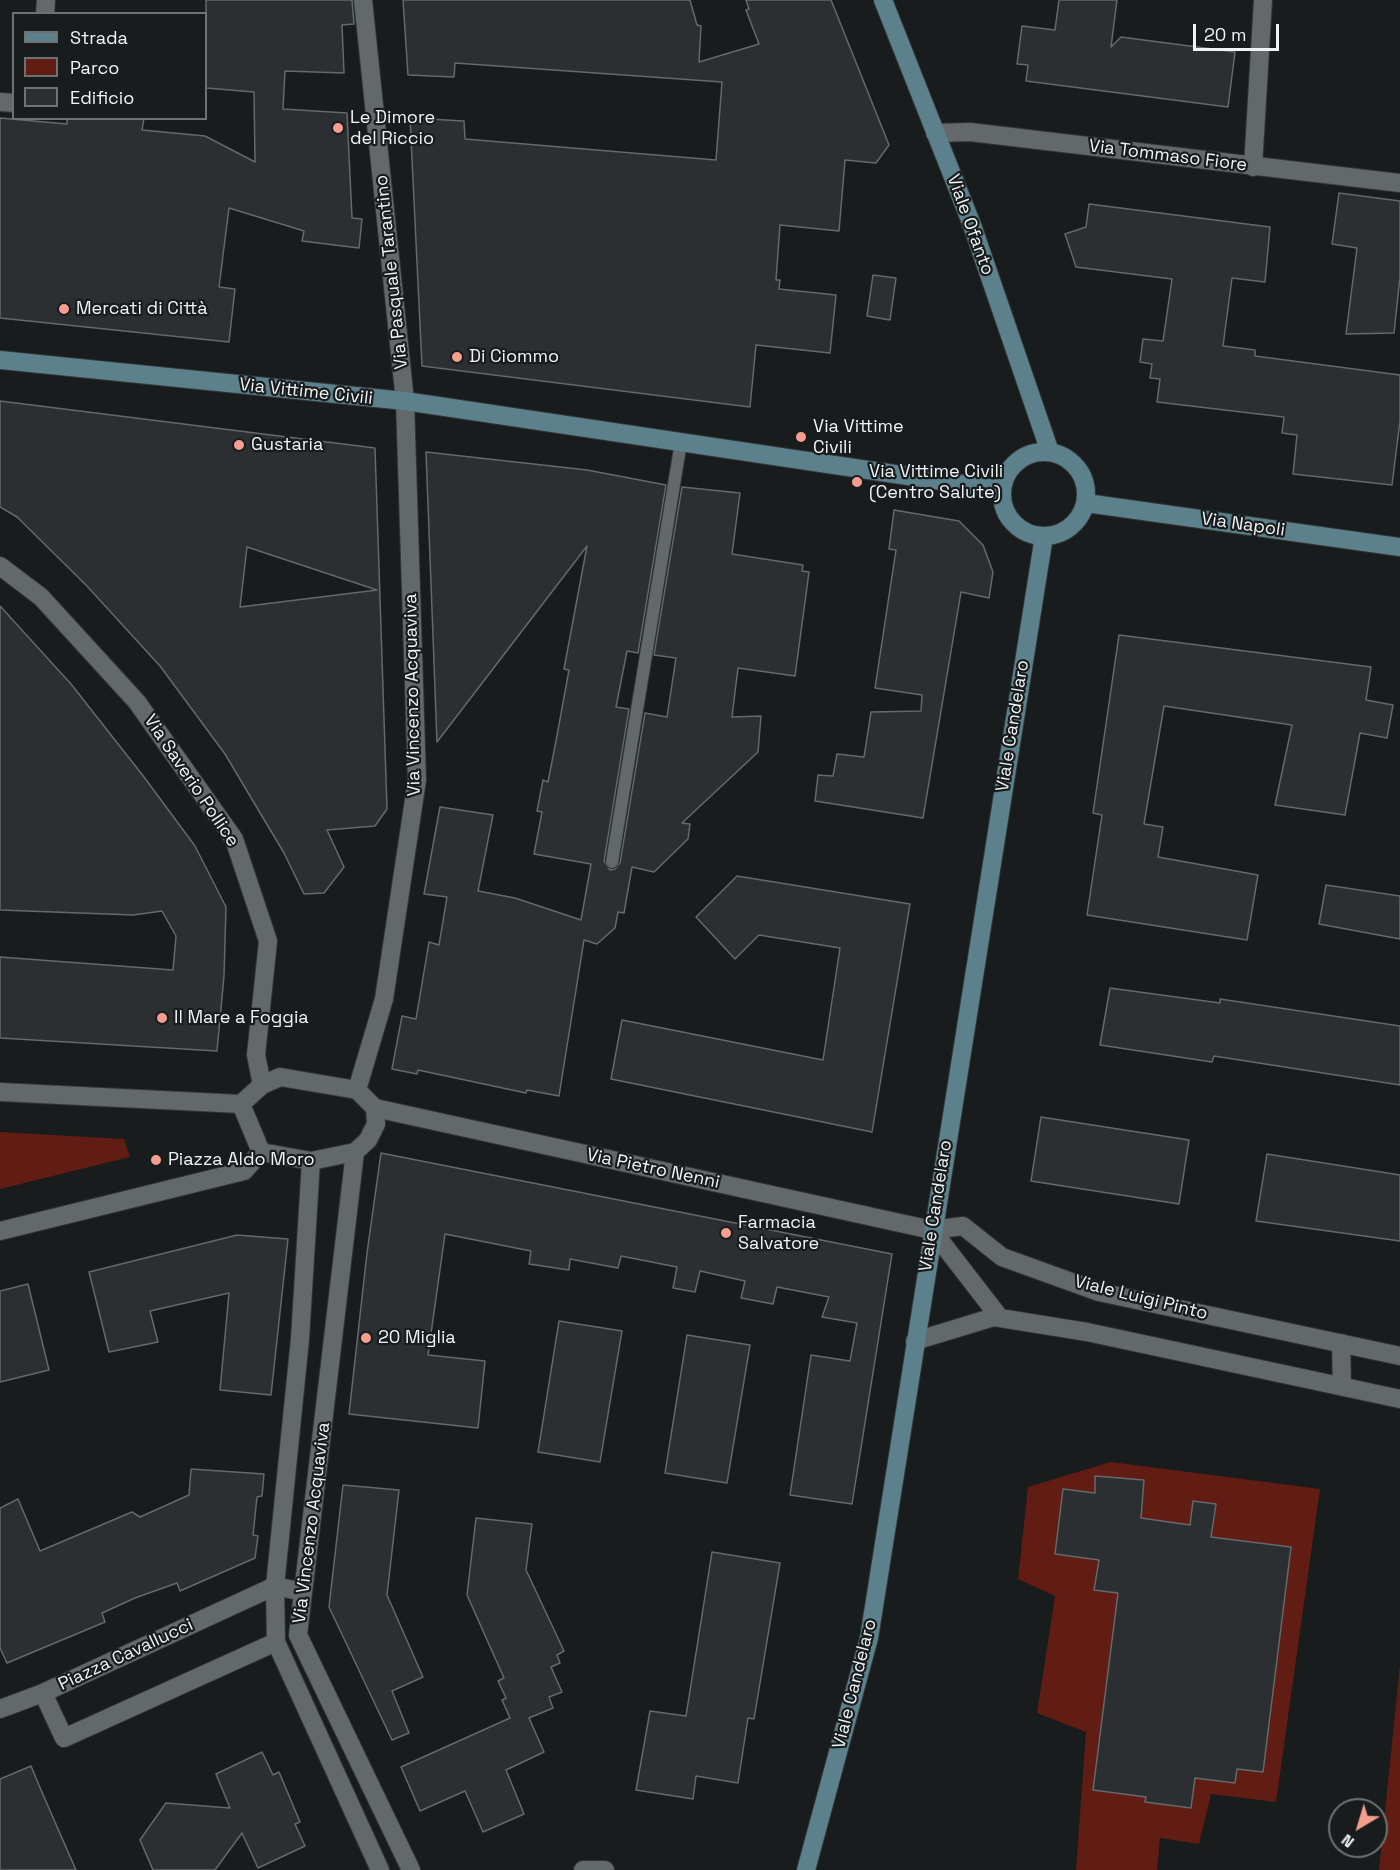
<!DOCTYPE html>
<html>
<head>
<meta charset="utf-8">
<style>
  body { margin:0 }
  #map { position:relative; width:1400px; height:1870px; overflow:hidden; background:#181c1d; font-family:"Space Grotesk",sans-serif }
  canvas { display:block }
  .legend { position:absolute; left:12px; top:12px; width:195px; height:108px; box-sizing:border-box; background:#181c1d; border:2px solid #6e7273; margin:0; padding:8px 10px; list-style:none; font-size:18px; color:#f0f3f4 }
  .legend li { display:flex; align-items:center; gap:12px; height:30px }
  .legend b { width:30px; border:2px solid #6e7273 }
  .north { position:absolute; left:1328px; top:1798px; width:60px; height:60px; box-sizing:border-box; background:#181c1d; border:2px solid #6e7273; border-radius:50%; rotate:218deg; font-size:16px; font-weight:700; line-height:24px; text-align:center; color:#f0f3f4 }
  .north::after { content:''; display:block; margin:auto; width:21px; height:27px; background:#f59d8e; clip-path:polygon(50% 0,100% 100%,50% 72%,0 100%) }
  .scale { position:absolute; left:1193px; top:24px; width:86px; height:27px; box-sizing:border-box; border:3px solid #f0f3f4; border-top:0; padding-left:8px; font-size:18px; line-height:21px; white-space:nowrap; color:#f0f3f4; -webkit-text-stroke:4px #181c1d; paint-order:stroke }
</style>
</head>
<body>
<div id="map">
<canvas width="1400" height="1870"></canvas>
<ul class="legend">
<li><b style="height:8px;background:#5c808c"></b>Strada</li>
<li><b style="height:16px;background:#611c14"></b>Parco</li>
<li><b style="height:16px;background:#2b2f31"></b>Edificio</li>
</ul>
<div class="north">N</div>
<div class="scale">20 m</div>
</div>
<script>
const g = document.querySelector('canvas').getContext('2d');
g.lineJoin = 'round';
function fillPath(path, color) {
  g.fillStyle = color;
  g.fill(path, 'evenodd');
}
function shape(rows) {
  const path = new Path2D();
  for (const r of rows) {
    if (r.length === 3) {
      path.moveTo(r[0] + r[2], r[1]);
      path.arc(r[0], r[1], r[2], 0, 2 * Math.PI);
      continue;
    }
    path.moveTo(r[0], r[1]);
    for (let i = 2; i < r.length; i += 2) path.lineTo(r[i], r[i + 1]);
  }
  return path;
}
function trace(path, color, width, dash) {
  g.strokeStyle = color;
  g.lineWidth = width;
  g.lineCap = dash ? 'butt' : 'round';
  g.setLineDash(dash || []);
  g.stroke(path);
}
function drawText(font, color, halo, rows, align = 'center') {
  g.font = font + ' "Space Grotesk",sans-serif';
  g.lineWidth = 4.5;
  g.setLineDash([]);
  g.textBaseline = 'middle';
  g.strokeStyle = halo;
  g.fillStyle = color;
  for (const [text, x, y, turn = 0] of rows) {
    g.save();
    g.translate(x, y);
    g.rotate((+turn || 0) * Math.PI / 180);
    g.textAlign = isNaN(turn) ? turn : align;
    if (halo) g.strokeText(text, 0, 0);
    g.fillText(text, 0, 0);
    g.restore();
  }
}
const green = shape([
  [0,1132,124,1139,130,1157,0,1189],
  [1111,1462,1320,1489,1276,1802,1211,1794,1199,1844,1160,1838,1157,1870,1076,1870,1086,1732,1037,1713,1055,1596,1018,1579,1028,1487],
  [1400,1665,1400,1870,1379,1870]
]);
const building = shape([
  [206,0,352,0,354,24,342,25,344,73,285,71,283,109,347,113,352,218,362,219,359,248,302,241,304,231,229,208,219,287,235,289,229,342,0,318,0,118,67,124,67,118,144,118,142,130,205,136,255,162,254,92,206,88,206,0],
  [403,0,690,0,697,25,701,26,699,62,759,44,746,10,749,9,746,0,831,0,889,145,876,163,845,160,839,231,780,225,776,280,780,280,779,289,836,295,830,353,756,345,750,407,422,366,410,118,464,121,465,139,716,160,722,82,455,63,454,77,408,75,403,0],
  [1059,0,1117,0,1111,47,1121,37,1235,52,1228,107,1026,81,1028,65,1017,64,1022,26,1055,30,1059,0],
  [1339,193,1400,201,1400,277,1394,333,1346,334,1357,248,1332,244,1339,193],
  [1089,204,1270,227,1265,282,1232,278,1223,346,1255,350,1255,356,1400,375,1400,421,1392,485,1293,474,1297,435,1282,433,1284,417,1157,402,1160,379,1150,378,1152,364,1140,362,1143,339,1163,341,1172,279,1076,267,1065,234,1086,227,1089,204],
  [873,275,896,278,890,320,867,316,873,275],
  [0,401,375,448,387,809,375,826,327,830,344,867,324,893,304,894,284,853,225,754,160,666,86,585,17,517,0,507,0,401],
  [247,547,377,590,240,607,247,547],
  [426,452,587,470,666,485,638,653,627,651,616,707,629,709,604,861,610,870,615,869,620,863,645,713,667,717,676,658,654,655,682,487,740,493,732,554,803,565,802,571,809,572,795,676,738,668,732,717,761,716,758,752,682,823,690,824,688,839,654,872,632,867,624,913,618,912,615,928,597,944,584,940,559,1096,527,1090,526,1093,512,1090,418,1070,417,1074,392,1069,402,1016,416,1019,429,942,439,945,447,897,424,894,440,807,493,815,478,891,515,898,581,920,591,864,534,854,542,812,537,811,543,780,548,782,556,741,569,670,564,669,587,546,437,742,426,452],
  [894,510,959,521,983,545,993,572,989,598,961,592,923,818,815,801,818,775,833,776,837,754,864,757,871,712,921,711,922,695,875,688,896,550,889,549,894,510],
  [0,606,71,684,144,777,195,846,226,907,224,976,217,1051,0,1038,0,957,173,970,176,936,162,911,133,915,0,910,0,606],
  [1119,635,1371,667,1366,700,1393,705,1387,738,1360,733,1345,815,1275,805,1292,725,1164,706,1144,824,1163,827,1158,857,1258,875,1247,940,1087,915,1102,815,1093,813,1119,635],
  [737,876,910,904,872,1132,611,1079,622,1020,823,1060,840,948,759,935,735,959,696,917,737,876],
  [1326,885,1400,896,1400,939,1319,924,1326,885],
  [1110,988,1220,1003,1220,999,1400,1026,1400,1085,1214,1056,1212,1062,1100,1045,1110,988],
  [1041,1117,1189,1140,1179,1204,1031,1181,1041,1117],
  [381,1153,892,1254,852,1504,790,1495,811,1355,850,1361,857,1323,822,1317,829,1297,777,1287,773,1304,741,1298,745,1281,700,1271,695,1292,673,1288,677,1267,621,1256,618,1268,570,1259,569,1270,529,1264,531,1251,445,1234,428,1355,485,1361,478,1428,349,1414,367,1253,381,1153],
  [1267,1154,1400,1175,1400,1241,1256,1221,1267,1154],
  [237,1235,288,1239,271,1395,220,1390,229,1293,150,1311,158,1342,109,1352,89,1272,237,1235],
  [28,1284,49,1370,0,1382,0,1291,28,1284],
  [559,1321,622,1331,600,1462,538,1452,559,1321],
  [687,1335,750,1345,727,1483,665,1473,687,1335],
  [191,1469,264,1474,262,1496,257,1497,253,1535,258,1536,255,1558,180,1591,177,1583,135,1598,102,1613,105,1622,7,1663,0,1648,0,1508,18,1499,40,1551,132,1512,140,1517,189,1495,191,1469],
  [1095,1476,1144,1480,1141,1518,1190,1525,1193,1501,1216,1504,1211,1537,1291,1547,1263,1772,1237,1769,1235,1783,1195,1778,1191,1808,1145,1802,1146,1797,1093,1790,1118,1593,1094,1590,1099,1560,1055,1554,1063,1489,1095,1493,1095,1476],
  [343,1485,399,1490,387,1595,423,1677,392,1691,409,1733,392,1740,329,1607,343,1485],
  [476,1518,532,1524,526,1570,564,1651,557,1655,560,1663,551,1667,562,1692,549,1697,553,1708,529,1718,544,1752,506,1770,524,1814,483,1832,465,1791,420,1811,401,1767,510,1718,502,1700,506,1698,498,1681,504,1678,467,1595,476,1518],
  [712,1552,780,1563,754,1719,748,1718,738,1783,696,1776,693,1799,636,1790,650,1711,686,1716,712,1552],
  [262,1752,273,1775,279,1772,300,1822,295,1824,305,1846,258,1868,242,1833,215,1870,153,1870,140,1840,166,1803,230,1808,216,1774,262,1752],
  [31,1766,41,1790,76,1870,0,1870,0,1779,31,1766]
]);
const lane = shape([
  [612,862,681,442]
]);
const street = shape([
  [45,14,46,0],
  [0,102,14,103],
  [935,133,970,132,1400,183],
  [1253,167,1263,0],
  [0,566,41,597,137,702,234,839,268,941,256,1055,262,1085],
  [357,1090,384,999,417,780,405,401,363,0],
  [0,1092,241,1104,262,1085,280,1077,357,1090,375,1108,376,1124,368,1140,355,1152,311,1161,261,1152,241,1104],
  [375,1108,932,1230,963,1226,1002,1257,1099,1292,1400,1356],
  [355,1152,298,1635,411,1870],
  [311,1161,300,1339,275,1586,276,1642,380,1870],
  [932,1230,1000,1318],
  [0,1231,244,1171,261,1152],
  [915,1341,994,1317,1000,1318,1087,1332,1400,1399],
  [1341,1343,1342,1386],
  [276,1642,64,1738,43,1693,275,1586,303,1592],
  [0,1709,43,1693],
  [583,1870,605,1870]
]);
const secondary = shape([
  [883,0,972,225,1050,452],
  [0,360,405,401,1002,490],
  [1044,494,42],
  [1086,503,1400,547],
  [806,1870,869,1638,1044,536]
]);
const markers = [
  [338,128,6,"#f59d8e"],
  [64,309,6,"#f59d8e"],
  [457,357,6,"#f59d8e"],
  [801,437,6,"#f59d8e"],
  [239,445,6,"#f59d8e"],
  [857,482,6,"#f59d8e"],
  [162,1018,6,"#f59d8e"],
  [156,1160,6,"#f59d8e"],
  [726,1233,6,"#f59d8e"],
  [366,1338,6,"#f59d8e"]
];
const poiNames = [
  ["Le Dimore",350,118],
  ["del Riccio",350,139],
  ["Mercati di Città",76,309],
  ["Di Ciommo",469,357],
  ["Via Vittime",813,427],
  ["Civili",813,448],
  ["Gustaria",251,445],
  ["Via Vittime Civili",869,472],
  ["(Centro Salute)",869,493],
  ["Il Mare a Foggia",174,1018],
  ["Piazza Aldo Moro",168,1160],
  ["Farmacia",738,1223],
  ["Salvatore",738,1244],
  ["20 Miglia",378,1338]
];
const streetNames = [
  ["Via Tommaso Fiore",1168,156,7],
  ["Viale Ofanto",970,225,70],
  ["Via Pasquale Tarantino",392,272,-96],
  ["Via Vittime Civili",306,392,6],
  ["Via Napoli",1243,525,8],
  ["Via Vincenzo Acquaviva",413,695,-91],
  ["Viale Candelaro",1013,726,-81],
  ["Via Saverio Pollice",191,781,56],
  ["Via Pietro Nenni",653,1169,12],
  ["Viale Candelaro",936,1206,-81],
  ["Viale Luigi Pinto",1141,1298,14],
  ["Via Vincenzo Acquaviva",312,1523,-83],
  ["Piazza Cavallucci",126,1655,-25],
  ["Viale Candelaro",855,1684,-76]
];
fillPath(green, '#611c14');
fillPath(building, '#2b2f31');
trace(building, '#64696b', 1.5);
trace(lane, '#333637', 14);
trace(street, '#333637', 20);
trace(secondary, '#333637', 20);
trace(lane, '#63686a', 12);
trace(street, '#63686a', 18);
trace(secondary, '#5c808c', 18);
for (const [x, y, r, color] of markers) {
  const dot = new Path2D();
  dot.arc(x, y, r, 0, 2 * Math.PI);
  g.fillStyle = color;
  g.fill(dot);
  trace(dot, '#181c1d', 2);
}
drawText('18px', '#f0f3f4', '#181c1d', poiNames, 'left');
drawText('18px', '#f0f3f4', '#181c1d', streetNames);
</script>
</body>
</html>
